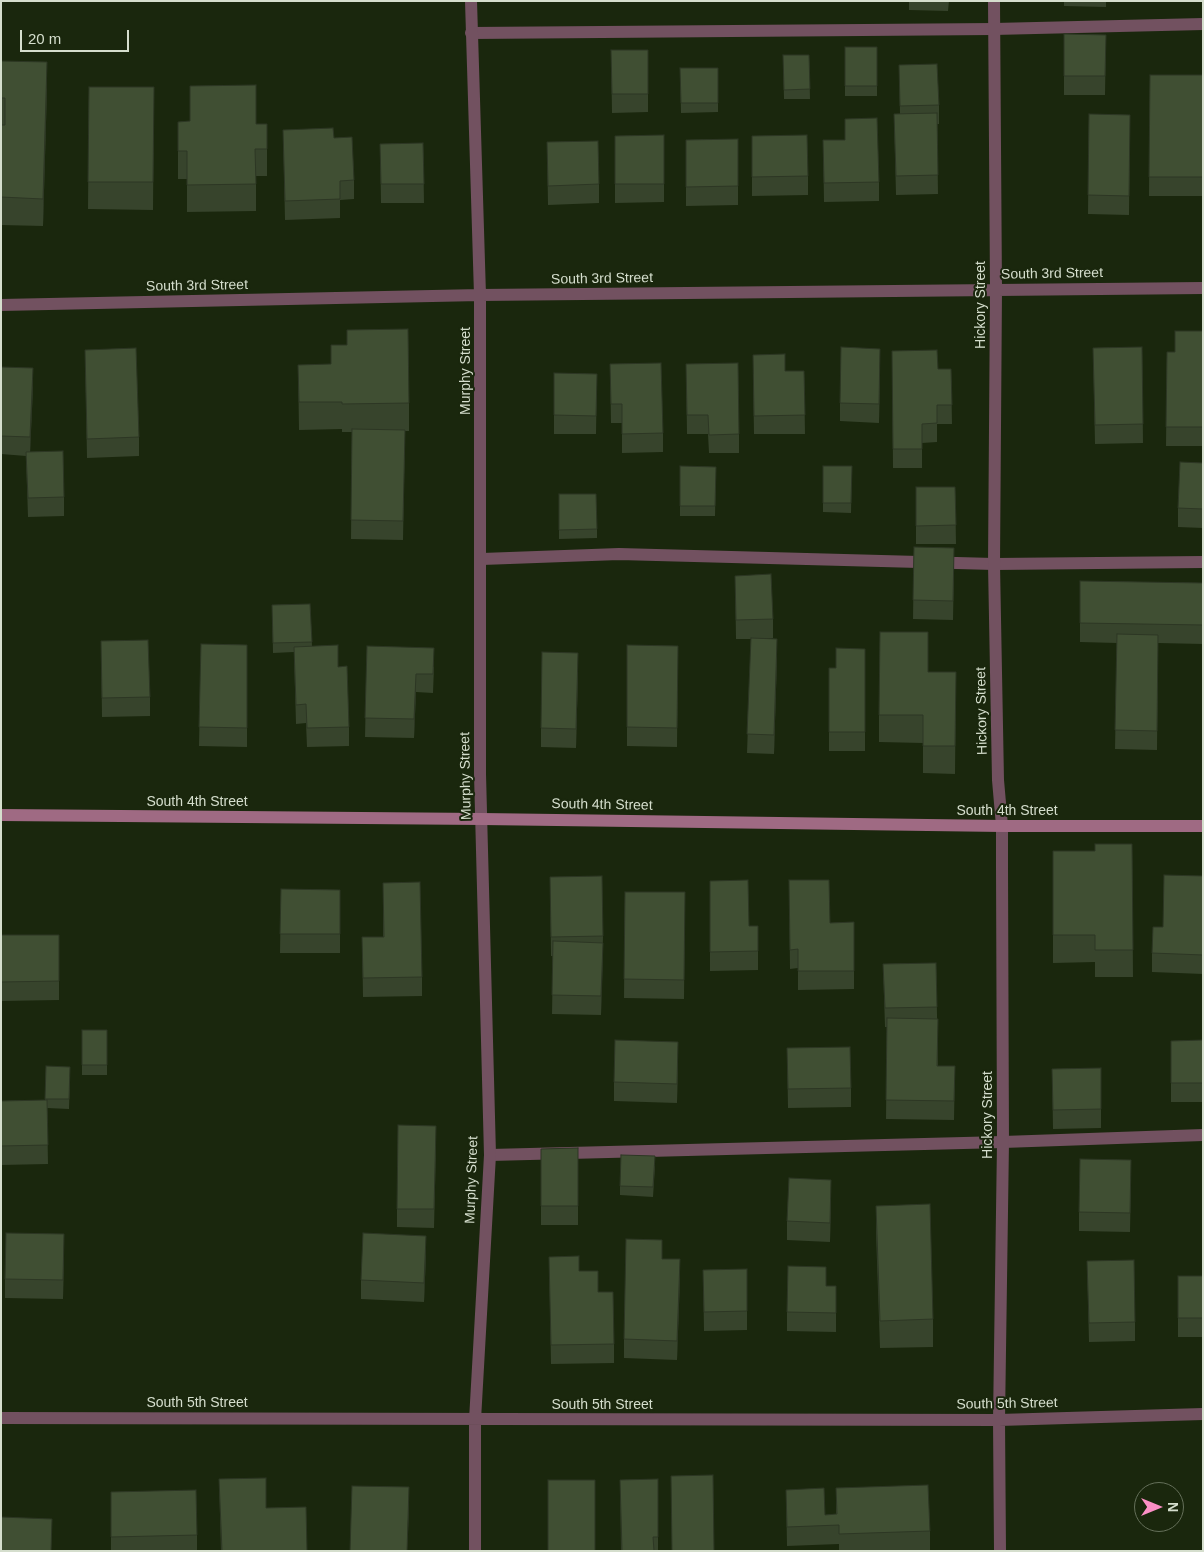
<!DOCTYPE html>
<html>
<head>
<meta charset="utf-8">
<style>
  body { margin:0 }
  #map { position:relative; width:1204px; height:1552px; overflow:hidden; background:#1a270d; font-family:Arial,sans-serif }
  canvas { display:block }
  .frame { position:absolute; inset:0; border:2px solid #d5decd; pointer-events:none }
  .north { position:absolute; left:1134px; top:1482px; width:50px; height:50px; box-sizing:border-box; background:#1a270d; border:1px solid #65705a; border-radius:50%; rotate:90deg; font-size:14px; font-weight:700; line-height:20px; text-align:center; color:#d5decd }
  .north::after { content:''; display:block; margin:auto; width:18px; height:22px; background:#fb8fc5; clip-path:polygon(50% 0,100% 100%,50% 72%,0 100%) }
  .scale { position:absolute; left:20px; top:30px; width:109px; height:22px; box-sizing:border-box; border:2px solid #d5decd; border-top:0; padding-left:6px; font-size:15px; line-height:18px; white-space:nowrap; color:#d5decd; -webkit-text-stroke:4px #1a270d; paint-order:stroke }
</style>
</head>
<body>
<div id="map">
<canvas width="1204" height="1552"></canvas>
<div class="frame"></div>
<div class="north">N</div>
<div class="scale">20 m</div>
</div>
<script>
const g = document.querySelector('canvas').getContext('2d');
g.lineJoin = 'round';
function shape(rows) {
  const path = new Path2D();
  for (const r of rows) {
    path.moveTo(r[0], r[1]);
    for (let i = 2; i < r.length; i += 2) path.lineTo(r[i], r[i + 1]);
  }
  return path;
}
function trace(path, color, width, dash) {
  g.strokeStyle = color;
  g.lineWidth = width;
  g.lineCap = dash ? 'butt' : 'round';
  g.setLineDash(dash || []);
  g.stroke(path);
}
function fillPath(path, color) {
  g.fillStyle = color;
  g.fill(path, 'evenodd');
}
function drawText(font, color, halo, rows, align = 'center') {
  g.font = font + ' Arial,sans-serif';
  g.lineWidth = 4;
  g.setLineDash([]);
  g.textBaseline = 'middle';
  g.strokeStyle = halo;
  g.fillStyle = color;
  for (const [text, x, y, turn = 0] of rows) {
    g.save();
    g.translate(x, y);
    g.rotate((+turn || 0) * Math.PI / 180);
    g.textAlign = isNaN(turn) ? turn : align;
    if (halo) g.strokeText(text, 0, 0);
    g.fillText(text, 0, 0);
    g.restore();
  }
}
const service = shape([
  [471,33,994,29,1203,24],
  [482,559,619,554,994,564,1203,562],
  [490,1155,1003,1142,1203,1135]
]);
const minor = shape([
  [471,1,480,295,480,774,490,1155,475,1420,475,1551],
  [994,1,996,290,994,564,998,780,1002,826,1002,867,1003,1142,999,1420,1000,1551],
  [1,305,480,295,1203,288],
  [1,1418,999,1420,1203,1414]
]);
const secondary = shape([
  [1,815,482,819,1002,826,1203,826]
]);
const wall = shape([
  [909,1,949,1,948,11,909,10],
  [1064,1,1106,1,1106,7,1064,6],
  [1064,34,1106,35,1105,95,1064,95],
  [845,47,877,47,877,96,845,96],
  [611,50,648,50,648,112,612,113],
  [783,55,809,55,810,99,784,99],
  [1,61,47,89,43,226,1,225],
  [899,65,939,105,939,124,937,124,938,194,896,195,894,114,900,114],
  [680,68,718,68,718,112,681,113],
  [1150,75,1203,75,1203,196,1149,196],
  [190,86,256,124,267,124,267,176,256,176,256,211,187,212,187,179,178,179,178,122,190,121],
  [89,87,154,87,153,210,88,209],
  [1089,114,1130,115,1129,215,1088,214],
  [845,119,879,182,879,201,824,202,823,140,845,140],
  [283,130,334,138,354,180,354,199,340,200,340,218,285,220],
  [664,135,664,202,615,203,615,136],
  [752,136,808,176,808,195,752,196],
  [738,139,738,205,686,206,686,140],
  [547,142,599,184,599,203,548,205],
  [423,143,424,203,381,203,380,144],
  [1203,331,1203,446,1166,446,1167,352,1175,352],
  [1142,347,1143,443,1095,444,1093,348],
  [85,350,139,437,139,456,87,458],
  [892,351,938,369,951,369,952,424,937,424,937,442,922,443,922,468,893,468],
  [610,364,663,433,663,452,622,453,622,423,611,423],
  [686,364,739,434,739,453,709,453,708,434,687,434],
  [298,365,409,403,409,431,405,431,403,540,351,539,352,432,342,432,342,429,299,430],
  [1,367,33,387,30,452,64,497,64,516,28,517,26,456,1,454],
  [880,368,879,423,840,421,840,403],
  [785,371,804,371,805,434,754,434,753,374],
  [554,373,597,374,596,434,554,434],
  [1203,463,1203,528,1178,527,1178,508],
  [680,466,716,467,715,516,680,516],
  [823,466,852,466,851,513,823,512],
  [916,487,955,487,956,544,916,544],
  [559,494,597,529,597,538,559,539],
  [914,547,954,567,953,620,913,619],
  [735,576,773,619,773,638,758,639,777,658,774,754,747,753,751,639,736,639],
  [1080,581,1203,583,1203,644,1158,643,1157,750,1115,749,1117,643,1080,642],
  [310,604,312,646,338,667,349,727,349,746,307,747,306,723,296,724,294,652,273,653,272,605],
  [101,641,150,697,150,716,102,717],
  [201,644,247,645,247,747,199,746],
  [627,645,678,646,677,747,627,746],
  [367,646,434,667,433,693,416,692,414,738,365,737],
  [865,649,865,751,829,751,829,668,836,668],
  [578,672,576,748,541,747,541,728],
  [956,672,955,774,923,773,923,743,879,742,879,715],
  [1132,844,1133,977,1095,977,1095,962,1053,963,1053,851,1095,851],
  [1203,876,1203,974,1152,972,1152,953,1163,927],
  [550,877,603,936,601,1015,552,1014,553,956,551,956],
  [789,880,830,923,854,922,854,989,798,990,798,968,790,969],
  [710,881,749,926,758,951,758,970,710,971],
  [383,883,422,977,422,996,363,997,362,937,383,937],
  [281,889,340,890,340,953,280,953],
  [625,892,685,892,684,999,624,998],
  [1,935,59,935,59,1000,1,1001],
  [936,963,938,1066,955,1066,954,1120,886,1119,887,1027,885,1027,883,964],
  [82,1030,107,1030,107,1075,82,1075],
  [1203,1040,1203,1102,1171,1102,1171,1041],
  [787,1048,851,1088,851,1107,788,1108],
  [678,1060,677,1103,614,1101,614,1082],
  [46,1066,70,1077,69,1109,47,1108,48,1164,1,1165,1,1101,45,1100],
  [1101,1068,1101,1128,1053,1129,1052,1069],
  [436,1145,434,1228,397,1227,397,1209],
  [578,1148,578,1225,541,1225,541,1149],
  [655,1166,653,1197,620,1195,620,1186],
  [1131,1179,1130,1232,1079,1231,1079,1212],
  [831,1199,830,1242,787,1240,787,1221],
  [876,1206,933,1319,933,1347,880,1348,876,1233],
  [64,1253,63,1299,5,1298,5,1279],
  [426,1255,424,1302,361,1299,361,1280],
  [549,1257,579,1271,598,1292,614,1344,614,1363,551,1364],
  [662,1259,680,1278,677,1360,624,1358,624,1339],
  [1087,1261,1135,1322,1135,1341,1089,1342],
  [747,1269,747,1330,704,1331,703,1270],
  [1178,1276,1203,1276,1203,1337,1178,1337],
  [826,1286,836,1286,836,1332,787,1331,787,1312],
  [219,1479,307,1551,221,1551],
  [658,1479,658,1551,621,1551,620,1480],
  [836,1488,930,1531,930,1550,839,1551,839,1544,787,1546,786,1490,825,1515,836,1514],
  [111,1492,197,1535,197,1551,111,1551]
]);
const shadedWall = shape([
  [47,62,47,89,43,226,43,199],
  [880,349,880,368,879,423,879,404],
  [33,368,33,387,30,456,30,437],
  [777,639,777,658,774,754,774,735],
  [578,653,578,672,576,748,576,729],
  [416,674,416,692,414,738,414,719],
  [603,943,603,962,601,1015,601,996],
  [678,1042,678,1060,677,1103,677,1084],
  [831,1180,831,1199,830,1242,830,1223],
  [64,1234,64,1253,63,1299,63,1280],
  [426,1236,426,1255,424,1302,424,1283],
  [680,1259,680,1278,677,1360,677,1341],
  [409,1487,409,1515,407,1551]
]);
const building = shape([
  [1064,34,1106,35,1105,76,1064,76,1064,34],
  [845,47,877,47,877,86,845,86,845,47],
  [611,50,648,50,648,94,612,94,611,50],
  [783,55,809,55,810,89,784,90,783,55],
  [1,61,47,62,43,199,1,197,1,125,5,125,5,98,1,98,1,61],
  [937,64,939,105,900,106,899,65,937,64],
  [680,68,718,68,718,103,681,103,680,68],
  [1150,75,1203,75,1203,177,1149,177,1150,75],
  [256,85,256,124,267,124,267,149,255,149,256,184,187,185,187,151,178,151,178,122,190,121,190,86,256,85],
  [89,87,154,87,153,182,88,182,89,87],
  [937,113,938,175,896,176,894,114,937,113],
  [1089,114,1130,115,1129,196,1088,195,1089,114],
  [877,118,879,182,824,183,823,140,845,140,845,119,877,118],
  [333,128,334,138,352,137,354,180,340,181,340,199,285,201,283,130,333,128],
  [664,135,664,184,615,184,615,136,664,135],
  [807,135,808,176,752,177,752,136,807,135],
  [738,139,738,186,686,187,686,140,738,139],
  [598,141,599,184,548,186,547,142,598,141],
  [423,143,424,184,381,184,380,144,423,143],
  [408,329,409,403,342,404,342,402,299,402,298,365,331,364,331,345,347,345,347,330,408,329],
  [1175,331,1203,331,1203,427,1166,427,1167,352,1175,352,1175,331],
  [841,347,880,349,879,404,840,403,841,347],
  [1142,347,1143,424,1095,425,1093,348,1142,347],
  [136,348,139,437,87,439,85,350,136,348],
  [937,350,938,369,951,369,952,405,937,405,937,423,922,424,922,449,893,449,892,351,937,350],
  [785,354,785,371,804,371,805,415,754,416,753,355,785,354],
  [661,363,663,433,622,434,622,404,611,404,610,364,661,363],
  [738,363,739,434,709,435,708,415,687,415,686,364,738,363],
  [1,367,33,368,30,437,1,436,1,367],
  [554,373,597,374,596,416,554,415,554,373],
  [352,429,405,430,403,521,351,520,352,429],
  [63,451,64,497,28,498,26,452,63,451],
  [1180,462,1203,463,1203,509,1178,508,1180,462],
  [680,466,716,467,715,506,680,506,680,466],
  [823,466,852,466,851,503,823,503,823,466],
  [916,487,955,487,956,525,916,526,916,487],
  [559,494,596,494,597,529,559,530,559,494],
  [914,547,954,548,953,601,913,600,914,547],
  [771,574,773,619,736,620,735,576,771,574],
  [1080,581,1203,583,1203,625,1080,623,1080,581],
  [310,604,312,642,273,643,272,605,310,604],
  [880,632,928,632,928,672,956,672,955,746,923,746,923,715,879,715,880,632],
  [1117,634,1158,635,1157,731,1115,730,1117,634],
  [751,638,777,639,774,735,747,734,751,638],
  [148,640,150,697,102,698,101,641,148,640],
  [201,644,247,645,247,728,199,727,201,644],
  [338,645,338,667,347,666,349,727,307,728,306,704,296,705,294,647,338,645],
  [627,645,678,646,677,728,627,727,627,645],
  [367,646,434,648,433,674,416,674,414,719,365,718,367,646],
  [836,648,865,649,865,732,829,732,829,668,836,668,836,648],
  [542,652,578,653,576,729,541,728,542,652],
  [1095,844,1132,844,1133,950,1095,950,1095,935,1053,935,1053,851,1095,851,1095,844],
  [1164,875,1203,876,1203,955,1152,953,1153,927,1163,927,1164,875],
  [602,876,603,936,551,937,550,877,602,876],
  [748,880,749,926,758,926,758,951,710,952,710,881,748,880],
  [789,880,829,880,830,923,854,922,854,971,798,971,798,949,790,950,789,880],
  [420,882,422,977,363,978,362,937,384,937,383,883,420,882],
  [281,889,340,890,340,934,280,934,281,889],
  [625,892,685,892,684,980,624,979,625,892],
  [1,935,59,935,59,981,1,982,1,935],
  [553,941,603,943,601,996,552,995,553,941],
  [936,963,937,1007,885,1008,883,964,936,963],
  [887,1018,938,1019,937,1066,955,1066,954,1101,886,1100,887,1018],
  [82,1030,107,1030,107,1065,82,1065,82,1030],
  [615,1040,678,1042,677,1084,614,1082,615,1040],
  [1203,1040,1203,1083,1171,1083,1171,1041,1203,1040],
  [850,1047,851,1088,788,1089,787,1048,850,1047],
  [46,1066,70,1067,69,1099,45,1099,46,1066],
  [1101,1068,1101,1109,1053,1110,1052,1069,1101,1068],
  [47,1100,48,1145,1,1146,1,1101,47,1100],
  [398,1125,436,1126,434,1209,397,1209,398,1125],
  [578,1148,578,1206,541,1206,541,1149,578,1148],
  [621,1155,655,1156,653,1187,620,1186,621,1155],
  [1080,1159,1131,1160,1130,1213,1079,1212,1080,1159],
  [789,1178,831,1180,830,1223,787,1221,789,1178],
  [930,1204,933,1319,880,1321,876,1206,930,1204],
  [6,1233,64,1234,63,1280,5,1279,6,1233],
  [363,1233,426,1236,424,1283,361,1280,363,1233],
  [626,1239,662,1240,662,1259,680,1259,677,1341,624,1339,626,1239],
  [579,1256,579,1271,598,1271,598,1292,613,1292,614,1344,551,1345,549,1257,579,1256],
  [1134,1260,1135,1322,1089,1323,1087,1261,1134,1260],
  [788,1266,826,1267,826,1286,836,1286,836,1313,787,1312,788,1266],
  [747,1269,747,1311,704,1312,703,1270,747,1269],
  [1178,1276,1203,1276,1203,1318,1178,1318,1178,1276],
  [713,1475,714,1551,672,1551,671,1476,713,1475],
  [266,1478,266,1508,306,1507,307,1551,222,1551,219,1479,266,1478],
  [658,1479,658,1537,653,1537,654,1551,622,1551,620,1480,658,1479],
  [548,1480,595,1480,595,1551,548,1551,548,1480],
  [928,1485,930,1531,839,1534,839,1525,787,1527,786,1490,824,1488,825,1515,837,1514,836,1488,928,1485],
  [352,1486,409,1487,407,1551,350,1551,352,1486],
  [196,1490,197,1535,111,1537,111,1492,196,1490],
  [1,1517,52,1519,51,1551,1,1551,1,1517]
]);
const streetNames = [
  ["South 3rd Street",1052,274,-1],
  ["South 3rd Street",602,279,-1],
  ["South 3rd Street",197,286,-1],
  ["Hickory Street",981,305,-90],
  ["Murphy Street",466,371,-90],
  ["Hickory Street",982,711,-91],
  ["Murphy Street",466,776,-91],
  ["South 4th Street",197,802],
  ["South 4th Street",602,805,1],
  ["South 4th Street",1007,811],
  ["Hickory Street",988,1115,-90],
  ["Murphy Street",472,1180,-88],
  ["South 5th Street",197,1403],
  ["South 5th Street",1007,1404,-1],
  ["South 5th Street",602,1405]
];
trace(service, '#725160', 12);
trace(minor, '#725160', 12);
trace(secondary, '#9f6a83', 12);
fillPath(wall, '#37442c');
fillPath(shadedWall, '#2d3724');
fillPath(building, '#404f33');
trace(building, '#2d3724', 1);
drawText('14px', '#d5decd', '#1a270d', streetNames);
</script>
</body>
</html>
